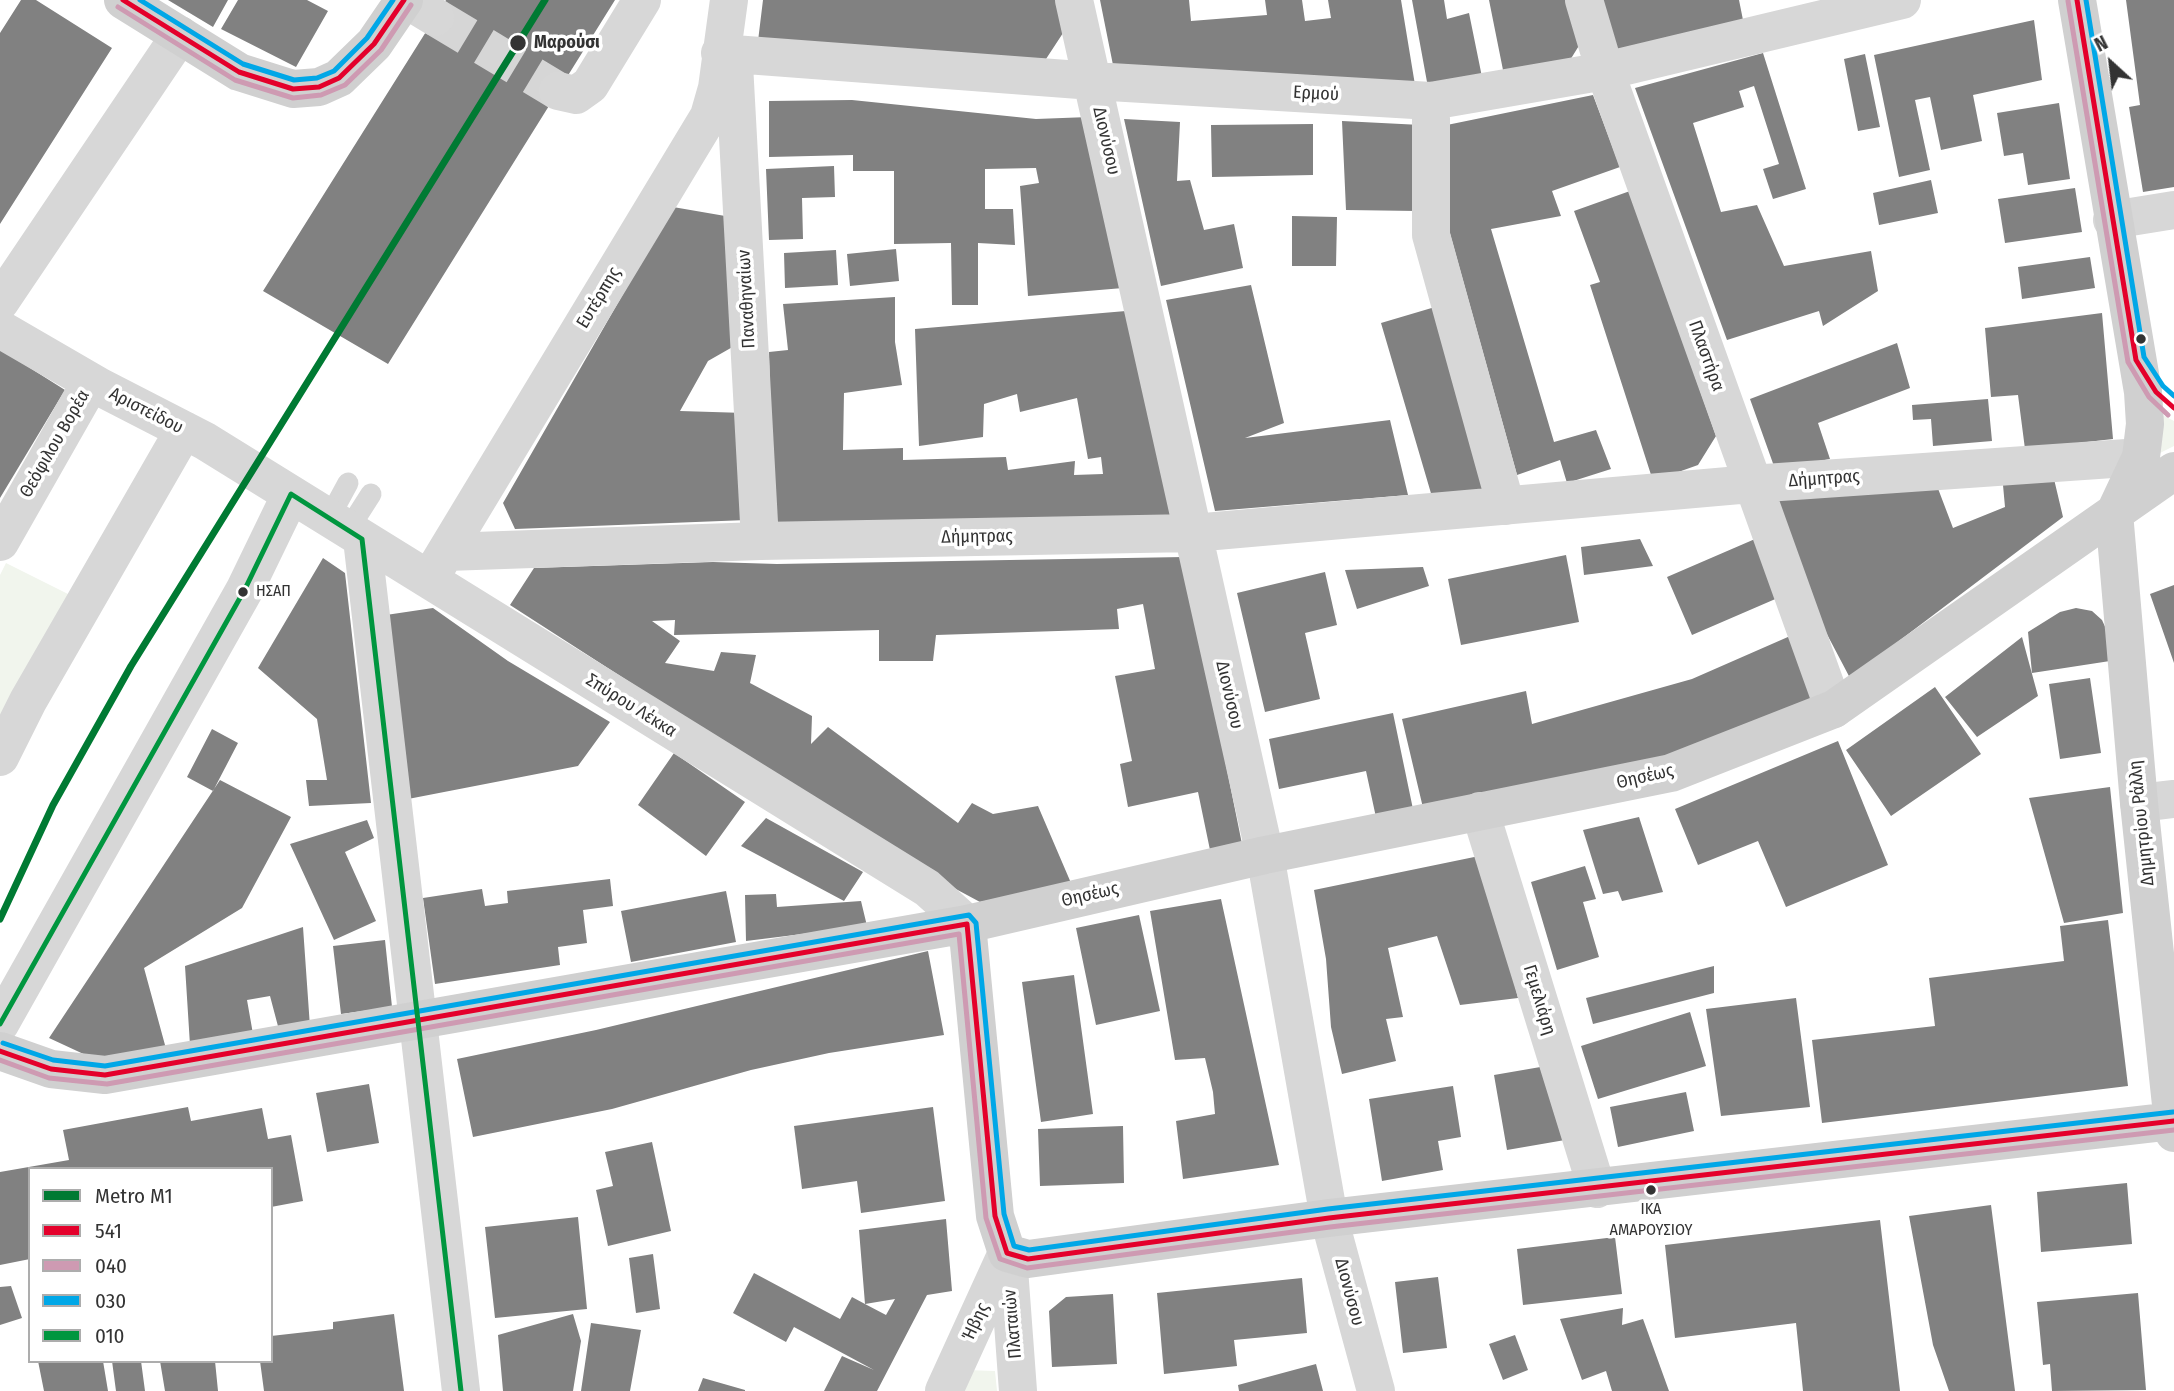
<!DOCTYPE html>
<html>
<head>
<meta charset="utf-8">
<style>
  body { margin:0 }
  #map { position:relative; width:2174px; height:1391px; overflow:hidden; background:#fff; font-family:"Fira Sans Condensed",sans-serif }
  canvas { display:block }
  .legend { position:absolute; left:28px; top:1167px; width:245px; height:196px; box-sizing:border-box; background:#fff; border:2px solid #adadad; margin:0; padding:9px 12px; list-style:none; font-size:21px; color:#333 }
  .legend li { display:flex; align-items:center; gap:14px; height:35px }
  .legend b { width:35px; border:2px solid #adadad }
  .north { position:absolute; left:2076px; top:28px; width:70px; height:70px; -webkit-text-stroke:5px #fff; paint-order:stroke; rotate:333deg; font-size:19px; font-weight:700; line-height:28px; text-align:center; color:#333 }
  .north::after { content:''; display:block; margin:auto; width:24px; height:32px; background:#333; clip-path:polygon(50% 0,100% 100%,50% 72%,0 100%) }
</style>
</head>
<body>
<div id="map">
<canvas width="2174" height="1391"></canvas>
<ul class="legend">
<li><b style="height:9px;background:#007a33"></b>Metro Μ1</li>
<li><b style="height:9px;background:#e4002b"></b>541</li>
<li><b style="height:9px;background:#ce9ab2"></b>040</li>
<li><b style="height:9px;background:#00a7e7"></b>030</li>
<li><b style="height:9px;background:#00963f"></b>010</li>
</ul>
<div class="north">N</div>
</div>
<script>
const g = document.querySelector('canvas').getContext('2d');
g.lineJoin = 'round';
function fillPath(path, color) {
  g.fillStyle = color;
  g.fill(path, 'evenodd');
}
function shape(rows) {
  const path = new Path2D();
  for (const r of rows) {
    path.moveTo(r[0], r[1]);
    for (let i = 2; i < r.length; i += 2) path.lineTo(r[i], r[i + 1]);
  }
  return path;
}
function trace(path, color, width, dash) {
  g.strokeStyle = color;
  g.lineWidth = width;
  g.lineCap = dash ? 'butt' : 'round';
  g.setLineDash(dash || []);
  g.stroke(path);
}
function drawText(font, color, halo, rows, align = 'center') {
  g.font = font + ' "Fira Sans Condensed",sans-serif';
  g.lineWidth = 7;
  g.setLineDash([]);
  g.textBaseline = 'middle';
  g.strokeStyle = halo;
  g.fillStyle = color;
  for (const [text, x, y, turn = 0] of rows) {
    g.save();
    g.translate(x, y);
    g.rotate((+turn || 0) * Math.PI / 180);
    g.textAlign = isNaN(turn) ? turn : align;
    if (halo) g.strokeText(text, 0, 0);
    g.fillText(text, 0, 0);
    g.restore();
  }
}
const green = shape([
  [2149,408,2174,421,2174,446,2160,453],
  [6,563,74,597,0,725,0,575],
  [966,1370,995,1371,997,1391,957,1391]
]);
const building = shape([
  [21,0,36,0,112,48,0,224,0,33],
  [168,0,228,0,213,27],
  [238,0,307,0,328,11,296,67,221,29],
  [446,0,615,0,388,364,263,291],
  [763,0,1056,0,1063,33,1046,59,758,41],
  [1100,0,1189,0,1191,21,1267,15,1265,0,1302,0,1305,21,1331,18,1328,0,1401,0,1415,85,1113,65],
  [1412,0,1444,0,1447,19,1469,13,1482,77,1451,84,1427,82],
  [1489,0,1565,0,1580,44,1567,65,1504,75],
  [1600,0,1739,0,1744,25,1616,53],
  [2126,0,2174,0,2174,187,2143,192,2129,107,2140,105],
  [2034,20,2042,80,1973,95,1982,141,1941,150,1930,97,1915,100,1930,170,1899,177,1874,55],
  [1763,53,1806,189,1773,199,1763,169,1779,164,1754,86,1739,91,1744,107,1693,123,1721,212,1757,205,1784,266,1871,251,1878,291,1823,326,1819,311,1727,340,1635,88],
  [1865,54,1880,127,1858,131,1844,59],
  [1593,95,1620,167,1552,191,1561,216,1491,229,1554,442,1596,430,1611,469,1567,483,1560,460,1517,475,1444,212,1442,126],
  [852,100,1036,119,1089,117,1123,288,1028,296,1020,186,1039,183,1036,168,985,169,985,209,1013,209,1015,245,978,243,978,305,952,305,951,243,894,244,894,171,853,171,853,155,769,157,769,101],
  [2059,103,2070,179,2028,185,2023,153,2004,156,1997,113],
  [1124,119,1180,122,1177,181,1190,180,1204,230,1234,224,1243,268,1161,286],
  [1342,121,1421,125,1417,211,1346,210],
  [1313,124,1313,175,1212,177,1211,125],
  [834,166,835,197,802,198,803,239,769,240,766,169],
  [1931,180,1938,213,1879,225,1873,193],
  [2075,188,2082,232,2005,243,1998,199],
  [1630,191,1716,436,1698,465,1653,481,1590,285,1600,282,1574,211],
  [673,207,731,217,736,345,708,361,680,411,745,413,747,520,515,529,503,503],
  [1292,216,1337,217,1336,266,1292,266],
  [896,249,899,281,850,286,847,254],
  [836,250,838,285,785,288,784,253],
  [2090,257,2095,288,2022,299,2018,267],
  [1251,285,1284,423,1245,438,1390,420,1408,495,1215,511,1166,300],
  [895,297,895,342,902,385,844,393,843,450,903,448,903,460,1006,457,1008,470,1075,461,1074,475,1103,474,1101,457,1088,459,1077,398,1020,412,1017,394,984,404,983,437,919,446,915,329,1126,311,1174,520,774,528,769,352,788,350,783,304],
  [1435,307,1489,492,1435,507,1381,323],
  [2102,313,2113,439,2025,449,2018,395,1991,397,1985,328],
  [1897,343,1910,388,1818,423,1830,459,1775,469,1750,399],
  [0,349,65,390,0,498],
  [1988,399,1992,441,1933,446,1931,419,1913,420,1912,405],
  [1934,478,1953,528,2005,507,2003,485,2054,479,2063,517,1850,678,1820,621,1775,501],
  [1640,539,1653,566,1584,575,1581,547],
  [1755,539,1780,597,1692,635,1667,577],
  [1566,555,1579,622,1461,645,1448,579],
  [1184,557,1242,844,1210,850,1198,792,1128,807,1120,764,1132,761,1115,676,1155,669,1143,604,1117,609,1119,629,936,635,933,661,879,661,879,630,674,635,675,620,652,621,680,641,665,663,714,671,721,652,756,655,750,683,812,716,811,744,828,727,958,823,972,803,993,814,1038,806,1071,883,980,902,926,873,510,605,534,568,713,562,777,564],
  [323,558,345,573,371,803,309,806,306,780,327,780,317,719,258,668],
  [1423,567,1429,586,1357,609,1345,570],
  [1325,572,1337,625,1305,633,1320,699,1265,712,1237,593],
  [2174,585,2174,663,2150,594],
  [433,608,508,661,610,722,578,766,408,799,386,615],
  [2076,608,2092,611,2102,620,2107,631,2110,661,2032,673,2028,632,2060,612],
  [1797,633,1816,698,1710,745,1424,812,1402,719,1526,691,1532,724,1692,679],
  [2022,637,2038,696,1977,737,1945,697],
  [2090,678,2101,753,2060,759,2049,684],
  [1935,687,1981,754,1891,816,1846,750],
  [1393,713,1414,814,1377,822,1366,771,1279,789,1269,739],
  [212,729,238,743,213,791,187,777],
  [1838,741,1888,865,1786,907,1758,841,1698,865,1675,809],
  [674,753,745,802,706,856,638,805],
  [220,780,291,817,242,908,144,968,168,1056,118,1070,49,1038],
  [2110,787,2123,913,2064,923,2029,798],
  [1639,817,1663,892,1622,901,1618,891,1603,894,1583,830],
  [766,818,863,872,844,901,741,846],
  [367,820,374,838,345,852,376,921,334,940,290,844],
  [1484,855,1518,998,1460,1005,1437,936,1388,948,1403,1017,1386,1019,1396,1061,1342,1074,1331,1027,1326,959,1314,890],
  [1585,866,1596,899,1583,902,1599,957,1557,970,1531,882],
  [610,879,613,906,583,910,587,943,558,947,560,965,435,984,423,898,482,889,485,906,508,903,507,891],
  [726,891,736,942,631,962,621,911],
  [776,894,777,907,861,901,867,926,746,941,745,895],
  [1221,899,1279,1165,1183,1179,1176,1121,1215,1114,1213,1092,1205,1058,1175,1060,1150,911],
  [1139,915,1160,1011,1096,1025,1076,928],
  [2108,920,2128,1086,1822,1123,1812,1040,1935,1026,1929,978,2064,961,2060,926],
  [303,927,310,1027,279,1030,270,996,247,1000,253,1034,190,1045,185,966],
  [385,940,392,1007,341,1014,333,946],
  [928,951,944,1035,829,1053,751,1070,612,1109,473,1137,457,1059,596,1030],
  [1714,966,1714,993,1593,1024,1586,998],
  [1074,975,1093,1114,1041,1122,1022,982],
  [1796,998,1810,1107,1721,1116,1706,1009],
  [1690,1012,1706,1066,1598,1099,1581,1046],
  [1552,1065,1565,1140,1507,1150,1494,1075],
  [369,1084,379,1143,327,1152,316,1093],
  [1453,1086,1461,1137,1438,1141,1443,1170,1382,1181,1369,1099],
  [1686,1092,1694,1131,1618,1147,1610,1107],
  [188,1107,191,1121,262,1108,268,1139,291,1135,303,1201,271,1207,271,1169,30,1169,30,1259,0,1265,0,1172,69,1160,63,1130],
  [933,1107,945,1201,861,1213,857,1181,802,1189,794,1126],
  [1123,1126,1124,1183,1040,1186,1038,1129],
  [652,1142,671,1231,608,1246,596,1190,613,1186,605,1152],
  [2127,1183,2132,1244,2041,1252,2037,1192],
  [1991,1205,2015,1391,1949,1391,1933,1345,1909,1216],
  [578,1217,587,1309,495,1318,485,1227],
  [946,1219,952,1291,927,1295,877,1391,824,1391,842,1356,874,1370,794,1327,786,1342,733,1313,754,1273,840,1319,852,1297,865,1304,886,1315,895,1299,865,1304,859,1230],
  [1880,1220,1900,1391,1803,1391,1796,1323,1675,1338,1665,1245],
  [1615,1237,1622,1294,1523,1305,1517,1249],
  [653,1254,660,1309,636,1313,629,1258],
  [1438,1277,1447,1348,1403,1353,1395,1282],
  [1302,1278,1307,1333,1234,1340,1237,1366,1164,1374,1157,1293],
  [11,1286,22,1318,0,1325,0,1287],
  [2138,1293,2146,1390,2052,1391,2050,1364,2043,1365,2037,1302],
  [1113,1294,1117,1364,1052,1367,1049,1311,1066,1297],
  [1623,1308,1622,1325,1643,1319,1669,1391,1612,1391,1606,1371,1582,1380,1560,1319],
  [394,1314,404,1391,264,1391,260,1361,271,1361,271,1336,333,1329,333,1322],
  [573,1314,581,1341,573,1391,503,1391,498,1335],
  [591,1323,641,1330,630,1391,581,1391],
  [1515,1335,1528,1370,1503,1380,1489,1344],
  [38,1361,103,1361,108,1391,44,1391],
  [112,1361,141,1361,145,1391,116,1391],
  [160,1361,215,1361,218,1391,165,1391],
  [1316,1364,1323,1391,1239,1391,1238,1385],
  [703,1378,745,1390,745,1391,698,1391]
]);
const streetTunnel = shape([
  [435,17,558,91]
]);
const lane = shape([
  [329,518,348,483],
  [348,530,371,494]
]);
const street = shape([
  [407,0,435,17],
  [1074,0,1265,855,1329,1218,1376,1391],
  [1584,0,1605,71,1834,709],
  [720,53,1093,81,1431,101,1605,71,1902,0],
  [734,64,760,541],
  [558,91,576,95,590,85,642,0],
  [1431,101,1431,235,1506,506],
  [2112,220,2174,210],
  [0,302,180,35],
  [0,329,100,387,205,441,927,888,967,924],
  [362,539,461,1391],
  [0,542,91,382],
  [447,552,760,541,1193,533,1751,484,2141,457],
  [436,568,709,116,717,88,729,0],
  [0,757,28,701,184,430],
  [2139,803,2174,799],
  [1480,811,1597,1189],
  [0,1024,245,589,291,494],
  [1008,1255,1018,1391],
  [944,1391,1007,1253]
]);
const secondary = shape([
  [123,0,239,72,293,89,319,87,339,78,374,44,404,0],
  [2077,0,2143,392,2145,424,2141,457,2117,508],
  [2114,513,2139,803,2174,1133],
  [967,924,995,1216,1007,1253,1028,1259,1329,1218,2174,1121],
  [0,1051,51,1069,105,1075,967,924,1265,855,1671,773,1834,709,2174,471]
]);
const bus1 = shape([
  [123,0,239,72,293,89,319,87,339,78,374,44,404,0],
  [2077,0,2136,360,2156,392,2174,408],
  [0,1051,51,1069,105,1075,967,924,995,1216,1007,1253,1028,1259,1329,1218,2174,1121]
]);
const bus2 = shape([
  [2068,1,2128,362,2149,397,2168,415],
  [118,7,235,80,293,98,321,95,345,85,381,50,411,5],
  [0,1060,49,1078,107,1084,959,934,986,1218,1000,1259,1027,1268,1330,1227,2174,1130]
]);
const bus3 = shape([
  [140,0,243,64,294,80,317,78,334,71,367,38,393,0],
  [2086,0,2144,357,2163,386,2174,396],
  [3,1043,53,1060,105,1066,969,915,976,923,1004,1214,1014,1246,1029,1250,1328,1209,2173,1112]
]);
const bus4 = shape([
  [0,1024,245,589,291,494,362,539,461,1391]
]);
const metro1 = shape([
  [0,919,53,805,131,666,545,0]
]);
const markers = [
  [518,43,9,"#333"],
  [2141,339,6,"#333"],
  [243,592,6,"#333"],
  [1651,1190,6,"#333"]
];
const busNames = [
  ["ΗΣΑΠ",256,592],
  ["ΙΚΑ",1651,1210,"center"],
  ["ΑΜΑΡΟΥΣΙΟΥ",1651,1231,"center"]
];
const stopNames = [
  ["Μαρούσι",534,43]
];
const streetNames = [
  ["Ερμού",1316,94,3],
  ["Διονύσου",1106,141,77],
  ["Ευτέρπης",599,298,-59],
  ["Παναθηναίων",747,299,-93],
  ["Πλαστήρα",1706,356,70],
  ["Αριστείδου",146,411,27],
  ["Θεόφιλου Βορέα",55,444,-60],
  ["Δήμητρας",1824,479,-4],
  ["Δήμητρας",977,537,-1],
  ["Διονύσου",1229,695,77],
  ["Σπύρου Λέκκα",631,706,32],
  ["Θησέως",1645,777,-13],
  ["Δημητρίου Ράλλη",2142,823,-96],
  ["Θησέως",1090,895,-13],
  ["Γεμελιάρη",1539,1000,73],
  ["Διονύσου",1349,1292,75],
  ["Ήβης",976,1322,-65],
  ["Πλαταιών",1013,1324,-95]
];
fillPath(green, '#f1f5ed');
fillPath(building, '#818181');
trace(streetTunnel, '#d6d6d6', 38, [38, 19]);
trace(lane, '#d7d7d7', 21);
trace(street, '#d7d7d7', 38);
trace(secondary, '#d0d0d0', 38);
trace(bus1, '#e4002b', 5);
trace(bus2, '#ce9ab2', 5);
trace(bus3, '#00a7e7', 5);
trace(bus4, '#00963f', 5);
trace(metro1, '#007a33', 7);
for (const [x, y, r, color] of markers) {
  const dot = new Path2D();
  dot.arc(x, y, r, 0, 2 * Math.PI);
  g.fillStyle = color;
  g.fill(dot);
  trace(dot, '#fff', 2.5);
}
drawText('16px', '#333', '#fff', busNames, 'left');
drawText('bold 18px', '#333', '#fff', stopNames, 'left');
drawText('18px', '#333', '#fff', streetNames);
</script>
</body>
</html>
